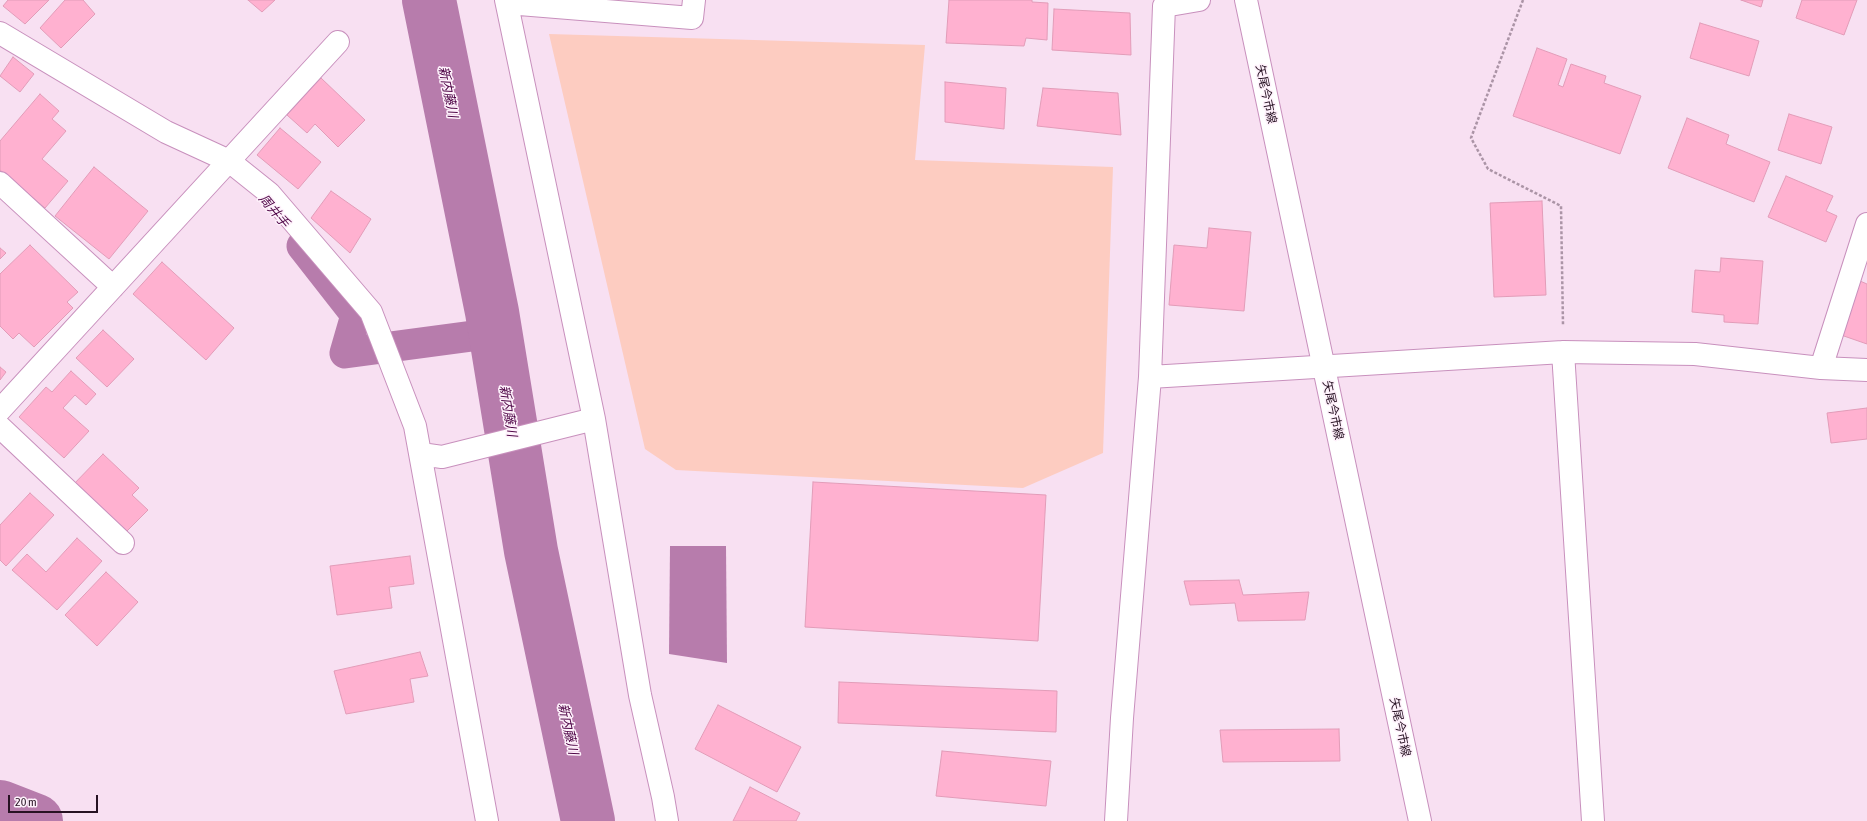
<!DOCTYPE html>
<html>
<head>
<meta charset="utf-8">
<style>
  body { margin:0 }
  #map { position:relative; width:1867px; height:821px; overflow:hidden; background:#f8e0f2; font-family:"Asap Condensed",sans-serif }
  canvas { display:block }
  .scale { position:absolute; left:8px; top:795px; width:90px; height:18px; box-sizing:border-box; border:2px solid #271223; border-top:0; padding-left:5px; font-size:12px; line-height:14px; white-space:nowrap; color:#271223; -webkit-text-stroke:3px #fef1fb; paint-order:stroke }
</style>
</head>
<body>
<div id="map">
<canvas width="1867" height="821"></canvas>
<div class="scale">20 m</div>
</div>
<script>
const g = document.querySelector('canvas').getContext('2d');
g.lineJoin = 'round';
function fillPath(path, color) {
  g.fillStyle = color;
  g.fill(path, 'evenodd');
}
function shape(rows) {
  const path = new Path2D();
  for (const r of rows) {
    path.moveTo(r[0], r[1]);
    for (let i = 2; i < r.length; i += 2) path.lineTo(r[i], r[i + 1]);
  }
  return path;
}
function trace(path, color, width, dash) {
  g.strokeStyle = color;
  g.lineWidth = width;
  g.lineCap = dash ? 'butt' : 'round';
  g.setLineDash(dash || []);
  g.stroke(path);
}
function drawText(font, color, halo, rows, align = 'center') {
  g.font = font + ' "Asap Condensed","Noto Sans JP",sans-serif';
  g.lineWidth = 3;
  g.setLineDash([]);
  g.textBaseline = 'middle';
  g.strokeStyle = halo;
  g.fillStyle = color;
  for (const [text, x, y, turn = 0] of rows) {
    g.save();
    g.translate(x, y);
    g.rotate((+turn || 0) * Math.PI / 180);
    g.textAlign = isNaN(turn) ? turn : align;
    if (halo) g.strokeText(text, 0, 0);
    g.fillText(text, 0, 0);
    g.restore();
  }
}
const green = shape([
  [549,34,925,45,915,160,1113,167,1103,453,1023,488,676,470,645,449]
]);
const water = shape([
  [670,546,726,546,727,663,669,654]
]);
const canal = shape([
  [302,246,356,315,345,353,495,333]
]);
const river = shape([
  [429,0,492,312,531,551,588,821],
  [0,807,36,821]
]);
const building = shape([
  [8,0,49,0,25,24,3,6,8,0],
  [65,0,83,0,95,14,61,48,40,28,65,0],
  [248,0,275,0,262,12,248,0],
  [949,0,1032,0,1032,2,1048,3,1047,40,1026,38,1024,46,946,43,949,0],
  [1741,0,1763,0,1761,7,1741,0],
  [1802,0,1857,0,1844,35,1796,18,1802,0],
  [1054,9,1130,13,1131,55,1052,50,1054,9],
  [1700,23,1759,41,1749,76,1690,58,1700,23],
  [1537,48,1567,59,1558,85,1563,87,1571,64,1606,76,1604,83,1641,96,1620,154,1513,116,1537,48],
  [13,57,34,74,20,92,0,76,13,57],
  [321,78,365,120,338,147,315,124,307,133,287,115,321,78],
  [945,82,1006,88,1004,129,945,122,945,82],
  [1043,88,1118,93,1121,135,1037,126,1043,88],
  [40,94,59,111,52,119,66,131,42,159,68,181,45,208,0,170,0,141,40,94],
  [1789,114,1832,127,1821,164,1778,150,1789,114],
  [1687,118,1729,135,1726,144,1770,162,1754,202,1668,168,1687,118],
  [280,128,321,162,298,189,257,155,280,128],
  [94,167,148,211,109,259,55,216,94,167],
  [1786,176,1833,196,1826,211,1837,216,1826,242,1768,217,1786,176],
  [331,191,371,219,350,253,311,218,331,191],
  [1542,201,1546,295,1494,297,1490,203,1542,201],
  [1209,228,1251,232,1244,311,1169,305,1174,245,1207,248,1209,228],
  [30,245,78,292,67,302,73,308,34,347,19,333,13,339,0,326,0,274,30,245],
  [0,248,6,253,0,259,0,248],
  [1721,258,1763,261,1758,324,1724,322,1724,315,1692,312,1695,270,1720,272,1721,258],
  [162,262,234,328,206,360,133,294,162,262],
  [1860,281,1867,284,1867,344,1841,335,1860,281],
  [103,330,134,359,107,387,76,358,103,330],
  [0,367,6,372,0,380,0,367],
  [71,371,96,394,86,405,75,395,63,408,89,431,64,458,19,417,46,387,52,392,71,371],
  [1867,408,1867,439,1831,443,1827,413,1867,408],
  [103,454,139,488,132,495,148,510,122,536,71,487,103,454],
  [813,482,1046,495,1038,641,805,627,813,482],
  [30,493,54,515,6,566,0,560,0,525,30,493],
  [77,538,102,561,57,610,12,570,27,554,46,572,77,538],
  [410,556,414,584,389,587,392,608,337,615,330,566,410,556],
  [106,572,138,602,97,646,65,615,106,572],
  [1239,580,1243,595,1309,592,1305,620,1238,621,1235,603,1190,605,1184,581,1239,580],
  [420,652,428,676,410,679,414,702,346,714,334,671,420,652],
  [839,682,1057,691,1056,732,838,723,839,682],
  [718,705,801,747,777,792,695,749,718,705],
  [1339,729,1340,761,1223,762,1220,730,1339,729],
  [942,751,1051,761,1046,806,936,796,942,751],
  [750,787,800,813,796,821,733,821,750,787]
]);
const path = shape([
  [1523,0,1471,138,1488,169,1561,206,1563,325]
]);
const minor = shape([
  [506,0,594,419,640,695,663,797,667,821],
  [507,3,692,18,694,0],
  [0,33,166,132,229,161,269,193,371,312,415,426,487,821],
  [0,183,113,287],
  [1563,352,1593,821],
  [1821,368,1867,224],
  [1150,377,1563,352,1695,354,1821,368,1867,370],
  [0,410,338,42],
  [0,427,123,543],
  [421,454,442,457,594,419],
  [1116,821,1122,718,1150,377,1164,6,1199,0]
]);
const major = shape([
  [1246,0,1420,821]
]);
const streetNames = [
  ["矢尾今市線",1266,94,78],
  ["矢尾今市線",1333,410,78],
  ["矢尾今市線",1400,727,78]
];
const waterNames = [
  ["新内藤川",448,92,79],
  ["周井手",274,211,50],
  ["新内藤川",508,411,81],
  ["新内藤川",568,729,78]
];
fillPath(green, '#fdccc1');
fillPath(water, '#b77cac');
trace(canal, '#b77cac', 31);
trace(river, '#b77cac', 54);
fillPath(building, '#ffb1d0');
trace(building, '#e29cb8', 1);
trace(minor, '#c890bd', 24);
trace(major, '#c890bd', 24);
trace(path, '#ab94a6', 2.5, [3, 2]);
trace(minor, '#fff', 22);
trace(major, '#fff', 22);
drawText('12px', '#271223', '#fef1fb', streetNames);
drawText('italic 13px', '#4b0043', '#fef1fb', waterNames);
</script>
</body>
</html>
